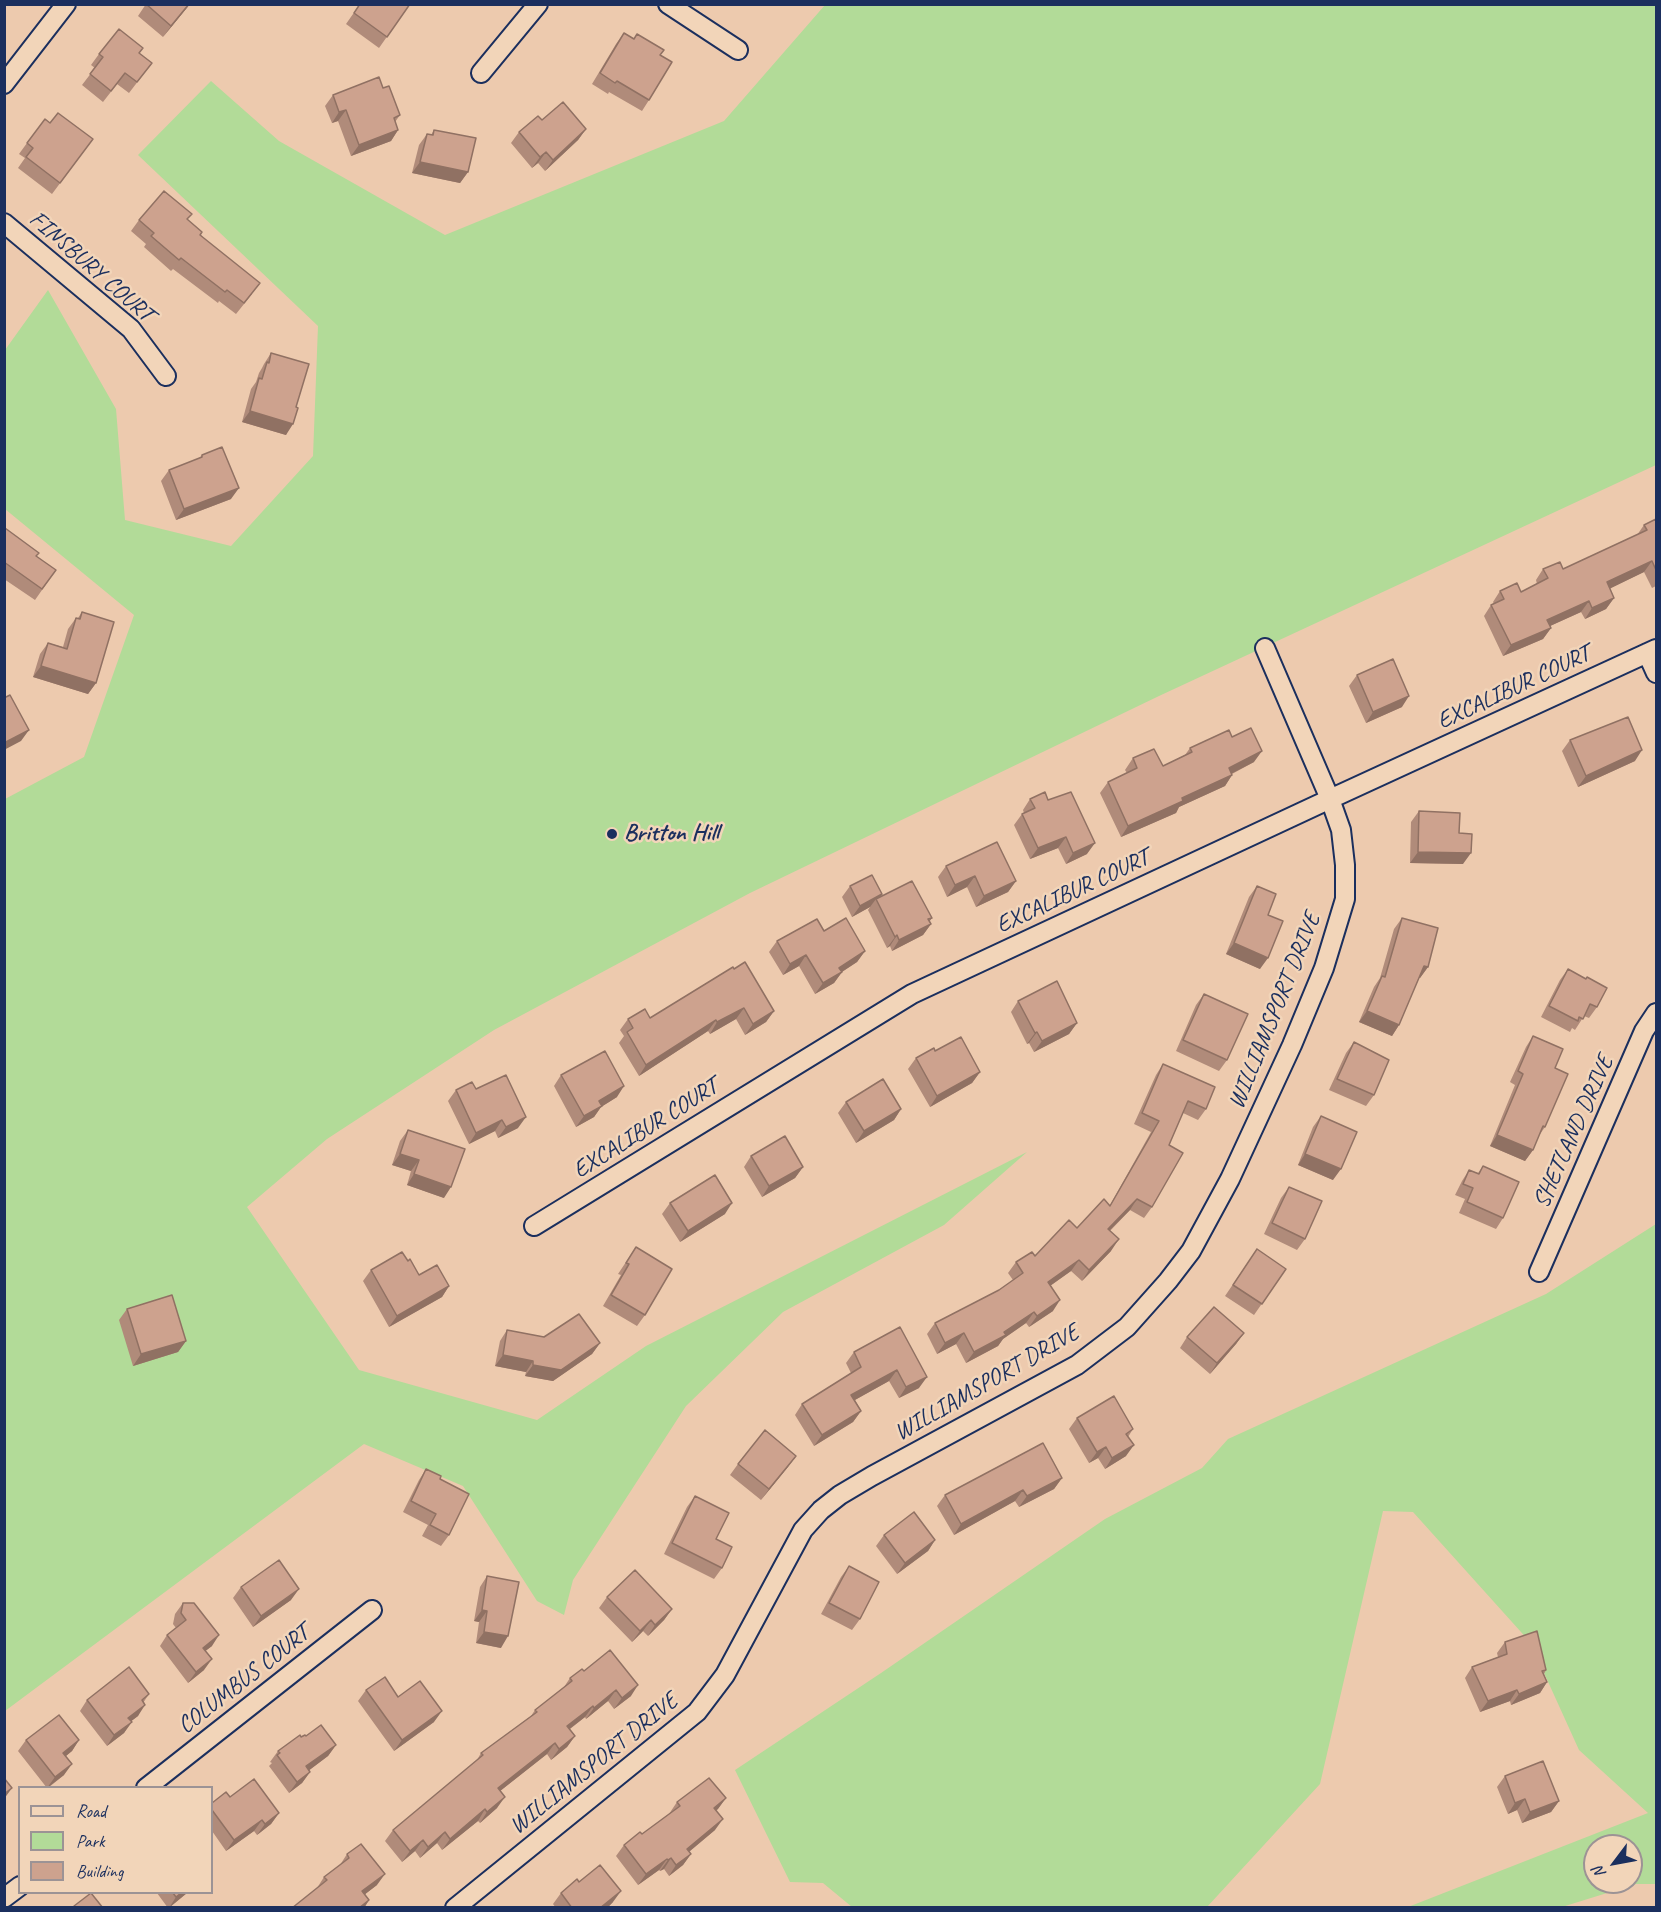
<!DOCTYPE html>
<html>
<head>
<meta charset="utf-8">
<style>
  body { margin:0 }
  #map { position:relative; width:1661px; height:1912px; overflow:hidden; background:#edcaae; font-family:Caveat,sans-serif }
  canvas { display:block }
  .frame { position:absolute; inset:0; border:6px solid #1b2f5e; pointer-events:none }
  .legend { position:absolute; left:18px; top:1786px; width:195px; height:108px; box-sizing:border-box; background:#f2d5b9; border:2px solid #9c9395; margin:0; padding:8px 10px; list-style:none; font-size:18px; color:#1b2f5e }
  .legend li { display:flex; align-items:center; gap:12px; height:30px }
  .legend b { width:30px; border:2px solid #9c9395 }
  .north { position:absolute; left:1583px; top:1834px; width:60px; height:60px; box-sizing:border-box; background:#f2d5b9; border:2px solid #9c9395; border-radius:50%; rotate:238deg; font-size:16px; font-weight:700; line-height:24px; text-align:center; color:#1b2f5e }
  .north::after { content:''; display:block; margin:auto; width:21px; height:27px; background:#1b2f5e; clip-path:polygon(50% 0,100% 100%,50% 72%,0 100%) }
</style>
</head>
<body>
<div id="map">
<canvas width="1661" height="1912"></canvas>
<div class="frame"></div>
<ul class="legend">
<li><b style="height:8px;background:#f2d5b9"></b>Road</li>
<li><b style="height:16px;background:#b2db98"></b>Park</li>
<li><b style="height:16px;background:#cda28e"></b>Building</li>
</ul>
<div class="north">N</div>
</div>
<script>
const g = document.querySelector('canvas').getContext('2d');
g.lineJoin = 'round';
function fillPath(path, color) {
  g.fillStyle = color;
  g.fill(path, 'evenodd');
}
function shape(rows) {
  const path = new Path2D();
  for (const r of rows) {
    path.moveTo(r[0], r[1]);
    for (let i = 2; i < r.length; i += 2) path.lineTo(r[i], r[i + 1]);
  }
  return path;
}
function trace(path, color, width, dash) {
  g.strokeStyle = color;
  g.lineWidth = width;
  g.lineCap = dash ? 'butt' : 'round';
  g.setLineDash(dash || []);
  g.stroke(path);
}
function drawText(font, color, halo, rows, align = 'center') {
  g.font = font + ' Caveat,sans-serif';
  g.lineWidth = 5;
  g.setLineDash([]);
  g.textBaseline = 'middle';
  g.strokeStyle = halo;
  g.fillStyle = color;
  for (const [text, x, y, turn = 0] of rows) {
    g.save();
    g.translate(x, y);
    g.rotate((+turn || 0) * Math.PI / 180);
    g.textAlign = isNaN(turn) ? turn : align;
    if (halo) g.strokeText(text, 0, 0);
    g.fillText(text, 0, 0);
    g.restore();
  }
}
const green = shape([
  [825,5,1656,5,1656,465,1159,696,750,893,494,1030,327,1139,247,1207,359,1370,537,1420,646,1346,1027,1152,944,1225,783,1312,686,1406,573,1580,564,1615,537,1601,463,1486,364,1444,5,1711,5,799,84,757,134,615,5,509,5,350,48,290,116,409,125,520,231,546,313,456,318,326,138,155,211,81,279,141,445,235,724,121],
  [1656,1224,1656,1884,1636,1884,1562,1907,1408,1907,1648,1813,1579,1750,1530,1642,1413,1512,1383,1511,1320,1784,1207,1907,852,1907,823,1883,790,1882,735,1770,881,1673,1105,1519,1202,1468,1228,1439,1546,1294],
  [1595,1846,1631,1846,1631,1882,1595,1882]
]);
const street = shape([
  [668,4,738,50],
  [481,73,538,4],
  [4,84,66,4],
  [4,223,131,329,166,376],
  [1647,653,1656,673],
  [534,1226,912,994,1330,799,1656,649],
  [1539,1272,1644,1031,1656,1013],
  [146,1788,372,1610],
  [4,1898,20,1886],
  [455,1908,697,1712,725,1675,803,1530,821,1510,840,1495,872,1476,1077,1365,1127,1327,1168,1281,1191,1251,1230,1179,1292,1045,1324,968,1345,899,1345,865,1341,830,1330,799,1265,648]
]);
const wall = shape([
  [146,4,190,4,163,37,138,16],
  [360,4,410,4,379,48,346,24],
  [624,33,660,55,649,100,642,111,609,92,608,94,592,84,616,44],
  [139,53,152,63,129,93,117,84,103,102,82,85,95,68,91,65,99,54],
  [383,88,400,115,395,122,398,130,391,141,351,156,338,121,332,123,325,106,333,95],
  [542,120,586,129,578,140,545,171,538,163,532,168,511,143,519,132],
  [50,123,93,139,52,194,18,168,25,158,19,154,27,143],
  [434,130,468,172,460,183,412,173,419,145,427,134,431,135],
  [139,220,188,220,252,294,236,314,219,301,218,303,173,269,171,271,144,247,146,244,131,231],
  [271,353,296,407,286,435,242,422,251,389,256,382,259,373,262,368,264,364],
  [202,455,231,499,176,520,161,481,169,470,199,459],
  [1656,519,1656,586,1652,588,1644,572,1610,588,1614,598,1606,609,1585,619,1581,612,1550,626,1551,628,1543,639,1503,656,1484,616,1491,605,1494,604,1493,602,1500,591,1521,592,1537,584,1536,580,1543,569,1563,569,1637,535,1644,525],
  [4,529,36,556,56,570,35,600,4,579],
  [82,612,96,683,88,694,33,677,40,654,48,643,63,647,68,629,76,618,78,618],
  [1357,675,1402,707,1366,723,1349,686],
  [1232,737,1254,762,1232,774,1232,775,1225,786,1179,807,1176,813,1121,837,1100,793,1108,782,1127,773,1125,770,1133,758,1163,766,1185,755,1190,748],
  [1570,740,1635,761,1578,787,1562,751],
  [1030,799,1048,800,1087,854,1066,864,1058,848,1030,859,1014,825,1022,814,1024,813,1023,810],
  [1419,811,1459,833,1463,864,1410,863,1411,822],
  [946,866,1016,881,1008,892,976,907,967,887,947,897,938,877],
  [850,886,932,918,929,921,931,924,923,935,892,951,890,946,887,948,868,910,870,907,852,917,842,897],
  [1257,886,1268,915,1260,969,1226,954,1249,897],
  [1402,918,1428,967,1420,978,1419,978,1399,1025,1392,1036,1359,1022,1374,987,1380,978,1394,929],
  [824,931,865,951,857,962,842,972,834,983,815,994,799,966,783,975,769,952,777,941],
  [733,967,774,1011,766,1022,745,1035,736,1019,710,1034,708,1031,639,1076,619,1043,624,1036,620,1030,628,1019,650,1018],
  [1568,969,1597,1007,1589,1018,1584,1016,1575,1030,1572,1028,1570,1032,1541,1017,1560,980],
  [1204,994,1227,1060,1219,1071,1176,1051,1196,1005],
  [1018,1001,1077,1023,1069,1034,1034,1052,1029,1043,1027,1044,1011,1012],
  [1533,1036,1555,1068,1545,1127,1538,1137,1533,1150,1525,1161,1490,1146,1515,1085,1510,1082,1526,1047],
  [1354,1042,1374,1095,1366,1106,1329,1090,1346,1053],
  [935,1051,980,1072,972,1083,930,1107,908,1069,916,1058],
  [1163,1064,1206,1109,1198,1120,1183,1113,1169,1145,1152,1207,1144,1218,1130,1210,1110,1231,1111,1251,1082,1281,1071,1271,1050,1286,1053,1311,1029,1327,1026,1323,1003,1339,998,1346,966,1363,956,1344,937,1354,927,1334,935,1323,999,1290,1013,1280,1008,1273,1016,1262,1035,1256,1110,1205,1151,1132,1134,1124,1156,1075],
  [561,1075,617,1097,601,1107,594,1117,576,1127,554,1086],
  [476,1089,518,1128,498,1138,495,1131,469,1144,448,1101,456,1090],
  [846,1102,901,1109,894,1120,856,1143,838,1113],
  [1321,1116,1333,1180,1298,1165,1313,1127],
  [408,1130,444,1198,407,1185,411,1171,392,1165,400,1141],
  [751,1156,803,1167,795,1178,762,1197,744,1167],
  [1483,1166,1503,1218,1496,1229,1459,1213,1465,1199,1455,1195,1462,1181,1469,1170,1478,1173],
  [1289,1187,1305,1239,1297,1250,1264,1234,1281,1198],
  [670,1203,725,1214,680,1242,662,1214],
  [636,1247,645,1315,637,1326,603,1306,621,1275,618,1274],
  [1257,1249,1286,1269,1254,1315,1225,1296],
  [408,1261,419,1275,449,1286,442,1297,389,1327,363,1281,371,1270],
  [127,1309,186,1341,178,1352,133,1366,119,1320],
  [900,1327,919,1388,899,1398,889,1381,855,1400,861,1411,853,1422,814,1446,795,1415,802,1404,851,1373,846,1363,854,1352],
  [507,1330,544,1337,600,1343,592,1354,553,1381,525,1376,526,1372,495,1366,500,1341],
  [1244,1333,1236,1344,1210,1374,1180,1348,1187,1337],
  [1077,1418,1133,1429,1128,1437,1126,1456,1105,1469,1098,1458,1089,1463,1069,1429],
  [796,1456,761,1500,730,1475,738,1464],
  [426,1469,440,1479,449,1535,441,1546,422,1536,428,1525,403,1512,419,1480],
  [1062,1478,1054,1489,1019,1507,1015,1501,954,1535,937,1506,945,1495],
  [695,1496,716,1539,722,1568,714,1579,664,1554,687,1507],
  [884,1535,935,1540,928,1551,897,1574,876,1546],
  [849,1566,860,1619,852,1630,821,1614,841,1577],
  [487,1576,501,1648,476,1643,479,1622,474,1621,480,1587],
  [241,1587,291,1600,253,1627,233,1598],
  [607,1597,672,1609,664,1620,648,1636,643,1631,632,1642,599,1608],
  [183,1603,212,1646,205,1651,204,1670,188,1683,160,1646,167,1635,176,1628,173,1624,175,1614],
  [1505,1642,1546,1670,1544,1674,1547,1682,1540,1693,1511,1705,1510,1701,1480,1712,1465,1678,1472,1667,1498,1657,1497,1653],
  [584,1671,631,1696,614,1709,608,1701,586,1719,585,1717,570,1729,575,1736,567,1747,551,1760,547,1754,500,1791,497,1808,480,1823,478,1821,442,1850,437,1843,420,1858,415,1851,402,1862,385,1841,393,1830,477,1760,481,1753,531,1716,535,1710,564,1687,570,1678],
  [366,1690,434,1722,394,1751,358,1701],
  [149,1694,143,1703,138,1716,131,1721,124,1733,107,1746,80,1711,87,1700],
  [306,1736,336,1745,328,1756,309,1770,310,1772,302,1783,289,1793,269,1766,272,1763,270,1762,278,1751,301,1737],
  [26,1740,79,1740,72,1751,66,1756,64,1775,48,1788,47,1788,18,1751],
  [1505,1776,1559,1801,1551,1812,1522,1823,1517,1810,1508,1814,1497,1787],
  [726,1798,716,1811,715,1830,689,1852,691,1854,683,1865,669,1876,664,1869,660,1871,659,1870,638,1885,616,1856,624,1845,642,1834,669,1814,677,1802],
  [212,1803,279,1813,271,1824,257,1835,254,1831,226,1851,212,1831],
  [347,1854,377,1885,365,1894,369,1900,364,1908,292,1908,317,1888,324,1877,340,1865],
  [579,1882,613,1902,607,1908,556,1908,553,1904,561,1893],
  [157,1893,187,1893,168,1908]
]);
const shadedWall = shape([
  [189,4,190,4,163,37,171,26],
  [346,110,338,121,332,123,339,112],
  [586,129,578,140,545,171,553,160],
  [398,130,391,141,351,156,359,145],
  [546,152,538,163,532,168,540,157],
  [420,162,468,172,460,183,412,173],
  [250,411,293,424,286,435,242,422],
  [239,488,231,499,176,520,184,509],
  [1652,561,1644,572,1599,594,1607,582],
  [1614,598,1606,609,1585,619,1592,608],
  [1589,601,1581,612,1539,631,1547,620],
  [1551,628,1543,639,1503,656,1511,645],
  [41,666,96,683,88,694,33,677],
  [1409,696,1402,707,1366,723,1373,712],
  [29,730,21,741,4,750,4,743],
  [1642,750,1635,761,1578,787,1586,776],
  [1262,751,1254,762,1221,779,1229,768],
  [1232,775,1225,786,1179,807,1176,813,1121,837,1128,826,1182,798],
  [1066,837,1058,848,1030,859,1038,848],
  [1095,843,1087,854,1066,864,1073,853],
  [1418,852,1471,853,1463,864,1410,863],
  [975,876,967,887,947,897,955,885],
  [1016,881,1008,892,976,907,984,896],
  [882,894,877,901,876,899,870,907,852,917,860,906],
  [932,918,926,926,931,924,923,935,892,951,899,940],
  [897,935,890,946,887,948,895,937],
  [1234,943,1268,958,1260,969,1226,954],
  [865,951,857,962,837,975,842,972,834,983,815,994,823,983,839,968],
  [806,955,799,966,783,975,790,964],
  [1424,966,1428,967,1420,978,1416,977],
  [744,1008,736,1019,710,1034,717,1022],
  [774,1011,766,1022,745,1035,753,1024],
  [1367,1011,1399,1025,1392,1036,1359,1022],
  [716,1020,708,1031,639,1076,646,1065],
  [1077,1023,1069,1034,1034,1052,1042,1041],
  [1037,1032,1029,1043,1027,1044,1035,1033],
  [980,1072,972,1083,930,1107,937,1096],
  [624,1086,617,1097,601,1107,594,1117,576,1127,584,1116,599,1101],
  [901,1109,894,1120,856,1143,864,1131],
  [526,1117,518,1128,498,1138,506,1127],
  [502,1120,495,1131,469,1144,476,1133],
  [1497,1135,1533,1150,1525,1161,1490,1146],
  [400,1154,419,1160,411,1171,392,1165],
  [1305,1154,1341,1169,1333,1180,1298,1165],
  [803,1167,795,1178,762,1197,769,1186],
  [414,1174,451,1187,444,1198,407,1185],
  [1137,1199,1130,1210,1100,1240,1108,1229],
  [732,1203,725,1214,680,1242,688,1231],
  [1119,1239,1111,1251,1082,1281,1089,1270],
  [1079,1260,1071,1271,1040,1293,1048,1282],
  [449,1286,442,1297,389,1327,397,1316],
  [1060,1300,1053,1311,1029,1327,1037,1316],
  [1034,1312,1026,1323,1003,1339,998,1346,966,1363,974,1352],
  [964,1333,956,1344,937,1354,945,1343],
  [1244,1333,1236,1344,1210,1374,1217,1363],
  [186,1341,178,1352,133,1366,141,1354],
  [600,1343,592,1354,553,1381,525,1376,533,1365],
  [503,1355,533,1361,526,1372,495,1366],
  [897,1370,889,1381,844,1406,851,1395],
  [927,1377,919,1388,899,1398,906,1387],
  [861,1411,853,1422,814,1446,822,1435],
  [1134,1445,1126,1456,1105,1469,1112,1458],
  [1106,1447,1098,1458,1089,1463,1097,1452],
  [796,1456,788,1467,761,1500,769,1489],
  [1062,1478,1054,1489,1019,1507,1027,1496],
  [1023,1490,1015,1501,954,1535,961,1524],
  [935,1540,928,1551,897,1574,905,1563],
  [299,1589,291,1600,253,1627,261,1616],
  [672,1609,664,1620,648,1636,655,1625],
  [482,1610,487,1611,479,1622,474,1621],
  [651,1620,643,1631,632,1642,640,1631],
  [484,1632,508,1636,501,1648,476,1643],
  [219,1635,212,1646,195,1659,203,1648],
  [212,1659,204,1670,188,1683,196,1672],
  [1547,1682,1540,1693,1511,1705,1519,1694],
  [638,1685,631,1696,614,1709,622,1698],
  [616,1690,608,1701,586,1719,594,1708],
  [1517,1690,1510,1701,1480,1712,1488,1701],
  [145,1705,138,1716,121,1729,128,1718],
  [593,1706,585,1717,559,1737,567,1726],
  [442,1711,434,1722,394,1751,402,1740],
  [132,1722,124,1733,107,1746,114,1735],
  [575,1736,567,1747,551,1760,559,1749],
  [79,1740,72,1751,56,1764,63,1753],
  [555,1743,547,1754,490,1799,498,1788],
  [336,1745,328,1756,299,1778,306,1766],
  [72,1764,64,1775,47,1788,55,1777],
  [310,1772,302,1783,289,1793,297,1782],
  [12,1788,4,1799,4,1794],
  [505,1797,497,1808,480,1823,487,1812],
  [726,1798,718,1809,706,1819,714,1808],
  [1525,1799,1517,1810,1508,1814,1515,1803],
  [1559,1801,1551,1812,1522,1823,1530,1812],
  [485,1809,478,1821,442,1850,450,1839],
  [279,1813,271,1824,257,1835,265,1824],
  [723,1819,715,1830,679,1860,687,1849],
  [262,1820,254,1831,226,1851,234,1840],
  [445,1832,437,1843,420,1858,428,1847],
  [423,1840,415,1851,402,1862,410,1851],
  [691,1854,683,1865,669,1876,676,1865],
  [671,1858,664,1869,660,1871,668,1860],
  [667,1859,659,1870,638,1885,646,1874],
  [385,1874,377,1885,355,1902,362,1891],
  [621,1891,613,1902,607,1908,600,1908],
  [181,1893,187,1893,169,1908,176,1897],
  [369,1900,364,1908,359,1908]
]);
const building = shape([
  [146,4,189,4,171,26,146,4],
  [360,4,410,4,387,37,354,13,360,4],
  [119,29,143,48,139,53,152,63,137,82,125,73,111,91,90,74,103,57,99,54,119,29],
  [624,33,634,39,637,34,664,50,660,55,672,62,649,100,617,81,615,83,600,73,624,33],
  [379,77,383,88,389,86,400,115,394,118,398,130,359,145,346,110,339,112,333,95,379,77],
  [563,102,586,129,553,160,546,152,540,157,519,132,538,116,542,120,563,102],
  [58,113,93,139,60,183,26,157,33,148,27,143,45,119,50,123,58,113],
  [434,130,476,138,468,172,420,162,427,134,433,135,434,130],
  [164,191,192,214,187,219,202,232,200,235,260,283,244,303,227,290,225,292,181,258,179,260,151,236,154,233,139,220,164,191],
  [271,353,309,364,296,407,298,408,293,424,250,411,259,378,262,379,267,362,269,363,271,353],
  [222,447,239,488,184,509,169,470,202,457,202,455,222,447],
  [1656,519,1656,570,1652,561,1607,582,1614,598,1592,608,1589,601,1547,620,1551,628,1511,645,1491,605,1504,599,1500,591,1517,583,1521,592,1548,578,1543,569,1560,562,1563,569,1647,530,1644,525,1656,519],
  [5,528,39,553,36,556,56,570,42,589,4,562,5,528],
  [82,612,114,622,96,683,41,666,48,643,67,649,76,618,80,619,82,612],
  [1393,659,1409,696,1373,712,1357,675,1393,659],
  [10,695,29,730,4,743,4,698,10,695],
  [1628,717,1642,750,1586,776,1570,740,1628,717],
  [1251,728,1262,751,1229,768,1232,775,1182,798,1183,801,1128,826,1108,782,1137,768,1133,758,1154,749,1163,766,1192,752,1190,748,1229,730,1232,737,1251,728],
  [1045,792,1048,800,1071,792,1095,843,1073,853,1066,837,1038,848,1022,814,1035,808,1030,799,1045,792],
  [1419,811,1460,813,1459,833,1472,834,1471,853,1418,852,1419,811],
  [997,842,1016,881,984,896,975,876,955,885,946,866,997,842],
  [872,875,882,894,860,906,850,886,872,875],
  [912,881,932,918,928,919,931,924,899,940,897,935,895,937,876,899,912,881],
  [1257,886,1276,894,1268,915,1283,921,1268,958,1234,943,1257,886],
  [846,918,865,951,839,968,842,972,823,983,806,955,790,964,777,941,817,919,824,931,846,918],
  [1402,918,1438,928,1428,967,1424,966,1399,1025,1367,1011,1382,976,1385,977,1402,918],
  [745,962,774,1011,753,1024,744,1008,717,1022,716,1020,646,1065,627,1032,633,1028,628,1019,645,1009,650,1018,733,967,734,969,745,962],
  [1568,969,1586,979,1587,977,1607,988,1597,1007,1590,1004,1583,1019,1579,1017,1578,1021,1549,1006,1568,969],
  [1057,981,1077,1023,1042,1041,1037,1032,1035,1033,1018,1001,1057,981],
  [1204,994,1248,1014,1227,1060,1183,1040,1204,994],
  [1533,1036,1563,1049,1555,1068,1568,1074,1545,1127,1543,1126,1533,1150,1497,1135,1523,1074,1518,1071,1533,1036],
  [961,1037,980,1072,937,1096,916,1058,934,1048,935,1051,961,1037],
  [1354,1042,1389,1060,1374,1095,1337,1079,1354,1042],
  [605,1051,624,1086,599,1101,602,1106,584,1116,561,1075,605,1051],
  [1163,1064,1215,1087,1206,1109,1188,1101,1169,1145,1183,1153,1152,1207,1137,1199,1108,1229,1119,1239,1089,1270,1079,1260,1048,1282,1060,1300,1037,1316,1034,1312,1004,1332,1006,1335,974,1352,964,1333,945,1343,935,1323,999,1290,1023,1273,1016,1262,1032,1252,1035,1256,1069,1220,1077,1228,1104,1199,1110,1206,1159,1121,1142,1113,1163,1064],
  [506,1075,526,1117,506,1127,502,1120,476,1133,456,1090,472,1082,476,1089,506,1075],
  [883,1079,901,1109,864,1131,846,1102,883,1079],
  [1321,1116,1357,1132,1341,1169,1305,1154,1321,1116],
  [408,1130,465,1149,451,1187,414,1174,419,1160,400,1154,408,1130],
  [785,1136,803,1167,769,1186,751,1156,785,1136],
  [1483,1166,1519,1182,1503,1218,1467,1202,1473,1188,1463,1184,1469,1170,1479,1174,1483,1166],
  [715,1175,732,1203,688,1231,670,1203,715,1175],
  [1289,1187,1322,1201,1305,1239,1272,1223,1289,1187],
  [636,1247,672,1269,645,1315,611,1295,629,1264,626,1263,636,1247],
  [1257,1249,1286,1269,1262,1304,1233,1285,1257,1249],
  [402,1252,408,1261,410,1259,419,1275,437,1265,449,1286,397,1316,371,1270,402,1252],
  [172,1295,186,1341,141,1354,127,1309,172,1295],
  [1214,1307,1244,1333,1217,1363,1187,1337,1214,1307],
  [579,1314,600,1343,561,1370,533,1365,533,1361,503,1355,507,1330,544,1337,579,1314],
  [900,1327,927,1377,906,1387,897,1370,851,1395,861,1411,822,1435,802,1404,861,1367,854,1352,900,1327],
  [1114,1396,1133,1429,1126,1434,1134,1445,1112,1458,1106,1447,1097,1452,1077,1418,1114,1396],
  [765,1430,796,1456,769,1489,738,1464,765,1430],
  [1043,1443,1062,1478,1027,1496,1023,1490,961,1524,945,1495,1043,1443],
  [426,1469,441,1476,440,1479,469,1494,449,1535,430,1525,436,1514,411,1501,426,1469],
  [695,1496,729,1513,716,1539,732,1547,722,1568,672,1543,695,1496],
  [914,1512,935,1540,905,1563,884,1535,914,1512],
  [279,1560,299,1589,261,1616,241,1587,279,1560],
  [849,1566,879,1582,860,1619,829,1603,849,1566],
  [635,1570,672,1609,655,1625,651,1620,640,1631,607,1597,635,1570],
  [487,1576,519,1582,508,1636,484,1632,487,1611,482,1610,487,1576],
  [183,1603,194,1603,219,1635,203,1648,212,1659,196,1672,167,1635,186,1620,181,1613,183,1603],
  [1537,1631,1546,1670,1542,1671,1547,1682,1519,1694,1517,1690,1488,1701,1472,1667,1507,1654,1505,1642,1537,1631],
  [610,1650,638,1685,622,1698,616,1690,594,1708,593,1706,567,1726,575,1736,559,1749,555,1743,498,1788,505,1797,487,1812,485,1809,450,1839,445,1832,428,1847,423,1840,410,1851,393,1830,483,1755,481,1753,537,1712,535,1710,572,1681,570,1678,582,1669,584,1671,610,1650],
  [129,1667,149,1694,142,1700,145,1705,128,1718,132,1722,114,1735,87,1700,129,1667],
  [385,1677,398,1697,420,1681,442,1711,402,1740,366,1690,385,1677],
  [59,1715,79,1740,63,1753,72,1764,55,1777,26,1740,59,1715],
  [321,1725,336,1745,306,1766,310,1772,297,1782,277,1755,280,1753,278,1751,300,1735,301,1737,305,1735,306,1736,321,1725],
  [1543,1761,1559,1801,1530,1812,1525,1799,1515,1803,1505,1776,1543,1761],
  [4,1778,12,1788,4,1794,4,1778],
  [709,1778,726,1798,714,1808,723,1819,687,1849,691,1854,676,1865,671,1858,668,1860,667,1859,646,1874,624,1845,640,1832,642,1834,680,1806,677,1802,709,1778],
  [254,1779,279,1813,265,1824,262,1820,234,1840,212,1810,212,1803,226,1792,230,1797,254,1779],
  [361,1844,385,1874,362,1891,369,1900,359,1908,292,1908,327,1880,324,1877,349,1858,347,1854,361,1844],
  [600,1865,621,1891,600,1908,572,1908,561,1893,577,1879,579,1882,600,1865],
  [91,1893,103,1908,75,1908,74,1906,91,1893],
  [173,1893,181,1893,176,1897,173,1893]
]);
const markers = [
  [612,834,6,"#1b2f5e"]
];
const streetNames = [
  ["FINSBURY COURT",91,267,41],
  ["EXCALIBUR COURT",1514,688,-25],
  ["EXCALIBUR COURT",1073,892,-25],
  ["WILLIAMSPORT DRIVE",1275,1011,-68],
  ["EXCALIBUR COURT",646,1129,-32],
  ["SHETLAND DRIVE",1574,1132,-66],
  ["WILLIAMSPORT DRIVE",987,1383,-30],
  ["COLUMBUS COURT",244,1680,-38],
  ["WILLIAMSPORT DRIVE",594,1764,-39]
];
const poiNames = [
  ["Britton Hill",624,834]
];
fillPath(green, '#b2db98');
trace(street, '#1b2f5e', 22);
trace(street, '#f2d5b9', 18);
fillPath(wall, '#b08b7a');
fillPath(shadedWall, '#907163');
fillPath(building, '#cda28e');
trace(building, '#907163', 1.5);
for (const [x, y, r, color] of markers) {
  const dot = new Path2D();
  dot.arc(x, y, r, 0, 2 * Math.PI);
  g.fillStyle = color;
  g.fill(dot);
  trace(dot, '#f2d5b9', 2);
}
drawText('24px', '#1b2f5e', '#f2d5b9', streetNames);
drawText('bold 24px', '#1b2f5e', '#f2d5b9', poiNames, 'left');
</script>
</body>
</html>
